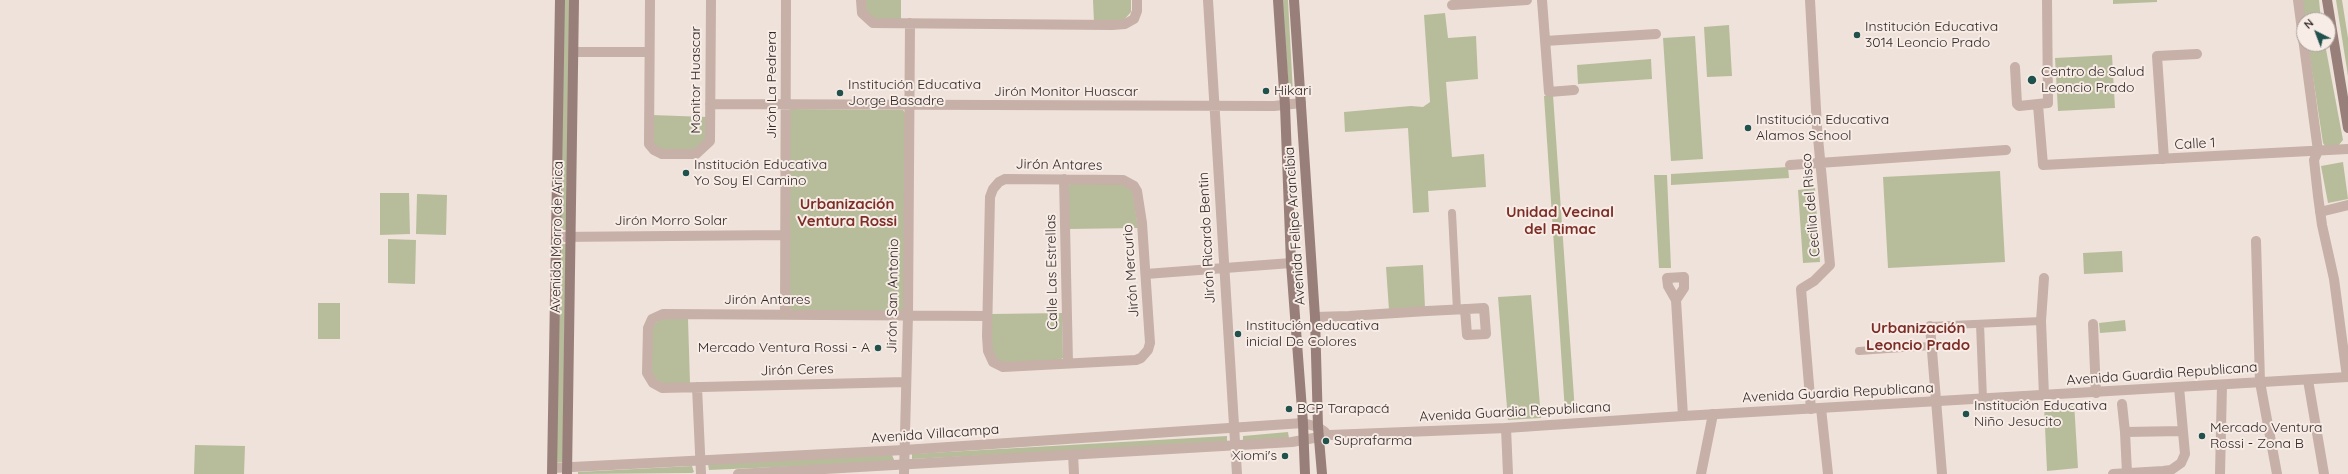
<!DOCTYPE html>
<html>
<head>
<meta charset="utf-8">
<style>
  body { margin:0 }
  #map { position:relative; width:2348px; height:474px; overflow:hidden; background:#efe2da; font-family:Quicksand,sans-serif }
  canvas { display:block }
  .north { position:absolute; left:2296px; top:12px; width:40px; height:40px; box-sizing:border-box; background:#f7ece6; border:1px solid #a99e9a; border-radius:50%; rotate:318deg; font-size:11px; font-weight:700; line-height:16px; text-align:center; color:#332927 }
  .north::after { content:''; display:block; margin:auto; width:14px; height:18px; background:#20514d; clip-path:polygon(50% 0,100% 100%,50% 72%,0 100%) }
</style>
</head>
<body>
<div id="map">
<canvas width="2348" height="474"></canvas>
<div class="north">N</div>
</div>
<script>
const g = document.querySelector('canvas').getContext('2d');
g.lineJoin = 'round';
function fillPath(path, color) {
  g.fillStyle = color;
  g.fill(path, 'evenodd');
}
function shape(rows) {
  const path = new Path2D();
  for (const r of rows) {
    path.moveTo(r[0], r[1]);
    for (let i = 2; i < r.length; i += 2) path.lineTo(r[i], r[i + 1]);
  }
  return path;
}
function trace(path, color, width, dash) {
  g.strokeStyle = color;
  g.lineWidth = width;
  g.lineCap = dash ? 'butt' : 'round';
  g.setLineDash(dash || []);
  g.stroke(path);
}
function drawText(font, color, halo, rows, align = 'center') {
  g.font = font + ' Quicksand,sans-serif';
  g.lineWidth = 4;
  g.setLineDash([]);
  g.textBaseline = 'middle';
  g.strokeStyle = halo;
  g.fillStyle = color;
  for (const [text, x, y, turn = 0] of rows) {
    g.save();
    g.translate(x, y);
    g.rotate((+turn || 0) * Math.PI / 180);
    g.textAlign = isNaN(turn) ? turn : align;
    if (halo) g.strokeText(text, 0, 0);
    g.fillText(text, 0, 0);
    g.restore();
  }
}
const green = shape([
  [563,0,570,0,566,230,560,230],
  [863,0,901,0,901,21,872,21,866,17],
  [1093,0,1131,0,1131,12,1123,21,1094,23],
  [1282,0,1288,0,1293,93,1291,96,1289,94],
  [2113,0,2157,0,2157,2,2113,4],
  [2302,0,2319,0,2321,20,2305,20],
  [2336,0,2342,0,2348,38,2348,76],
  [1445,13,1448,38,1476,36,1478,79,1446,82,1452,157,1484,154,1486,187,1428,191,1429,212,1413,213,1408,128,1345,132,1344,112,1411,106,1423,107,1430,102,1424,15],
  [1729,25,1732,76,1707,77,1704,27],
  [1695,36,1703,159,1671,161,1663,38],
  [2308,44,2325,44,2343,140,2338,146,2325,146,2323,143],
  [2112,55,2115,108,2058,111,2055,58],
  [1651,59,1652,79,1578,84,1577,65],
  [1553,95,1575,412,1565,412,1544,96],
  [790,109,903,110,906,114,905,309,901,312,792,311,788,308],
  [652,115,707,117,708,141,701,149,667,153,651,143],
  [2343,162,2348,199,2328,203,2321,166],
  [1788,167,1789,178,1671,185,1671,174],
  [2000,171,2005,262,1888,268,1883,177],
  [1654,175,1667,175,1671,268,1659,268],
  [1122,182,1132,187,1138,228,1069,229,1068,186,1071,183],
  [1815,188,1820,262,1803,263,1798,190],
  [380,193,409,193,410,234,380,235],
  [417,194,447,195,446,235,416,234],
  [388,239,416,240,415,284,388,283],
  [559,244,566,244,563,462,555,463],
  [2122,251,2123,272,2084,274,2083,253],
  [1423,265,1425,308,1389,310,1386,267],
  [1531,295,1541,418,1508,420,1498,297],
  [318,303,340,303,340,339,318,339],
  [1062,313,1063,358,1060,360,1001,364,992,358,992,314],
  [661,319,688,319,690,383,662,383,655,379,652,373,652,329,654,324],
  [2125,320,2126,331,2100,333,2099,323],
  [2074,402,2078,468,2047,471,2044,405],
  [1288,432,1289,438,1243,442,1243,436],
  [1227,436,1227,443,912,459,912,454],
  [195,445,245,446,244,474,194,474],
  [892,455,895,462,709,470,708,464],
  [692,466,694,472,692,473,578,474,578,472]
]);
const pedestrian = shape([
  [1452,213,1457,310],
  [1980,324,1983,399],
  [1930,326,2041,321],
  [1859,351,1931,346]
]);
const minor = shape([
  [650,0,649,144,654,150,662,154,696,154,710,141,711,0],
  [861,0,862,13,873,23,1112,25,1125,24,1134,19,1137,11,1137,0],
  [1208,0,1237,474],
  [1542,0,1549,92,1574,90],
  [1810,0,1817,127,1830,265,1814,281,1801,289,1811,409],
  [2298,0,2318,151,2314,160,2318,196,2322,225,2334,279,2347,377],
  [1452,5,1527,0],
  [1545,41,1656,34],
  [573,52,649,52],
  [2015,67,2017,104,2019,106,2048,103,2047,0],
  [710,104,1274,106,1301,103],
  [2038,105,2043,165,2348,149],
  [2164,159,2157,56,2197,54],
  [1790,165,2006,150],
  [1005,179,1123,180,1134,186,1137,191,1142,223,1150,343,1148,350,1141,358,1136,360,1003,367,993,362,988,351,987,336,990,197,993,189,999,182,1005,179],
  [1064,179,1068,363],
  [2320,212,2348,205],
  [556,237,786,235],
  [2256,241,2260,382,2277,474],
  [1146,274,1291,263],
  [2044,278,2041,321,2044,396],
  [1676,300,1684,288,1684,277,1667,278,1668,286,1676,300,1683,416],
  [785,314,786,0],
  [1315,317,1349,316,1427,311,1467,309,1484,308,1486,334,1467,335,1465,309],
  [2093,324,2096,393],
  [1930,326,1942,474],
  [2308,380,2324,474],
  [905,382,662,388,653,383,647,373,648,328,652,319,663,314,987,316],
  [697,387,701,474],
  [2122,404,2125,432,2183,431],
  [1821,408,1828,474],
  [1506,428,1508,474],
  [2125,432,2127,473],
  [1073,454,1074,474],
  [904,474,908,315,910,23],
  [1701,474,1713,414],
  [2113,474,2163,471,2171,470,2181,463,2185,454,2179,387],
  [2220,474,2222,385]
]);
const tertiary = shape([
  [553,468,904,450,1303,423,1318,427,1325,432],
  [738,474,1292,442,1330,435,1506,428,1683,416,2348,377]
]);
const secondary = shape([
  [1278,0,1285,106,1291,263,1303,423,1305,474],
  [1294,0,1315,317,1318,427,1322,474],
  [2327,0,2348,128],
  [552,474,560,0],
  [567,474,574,0]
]);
const markers = [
  [1857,35,4,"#20514d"],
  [2032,80,5,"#20514d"],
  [1266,91,4,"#20514d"],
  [840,93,4,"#20514d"],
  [1748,128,4,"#20514d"],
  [686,173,4,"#20514d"],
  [1238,334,4,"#20514d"],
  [878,348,4,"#20514d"],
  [1289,409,4,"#20514d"],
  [1966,414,4,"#20514d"],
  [2202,436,4,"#20514d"],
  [1326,441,4,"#20514d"],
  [1285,456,4,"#20514d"]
];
const poiNames = [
  ["Institución Educativa",1865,27],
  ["3014 Leoncio Prado",1865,43],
  ["Centro de Salud",2041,72],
  ["Leoncio Prado",2041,88],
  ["Institución Educativa",848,85],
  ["Jorge Basadre",848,101],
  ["Hikari",1274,91],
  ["Institución Educativa",1756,120],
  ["Alamos School",1756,136],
  ["Institución Educativa",694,165],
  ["Yo Soy El Camino",694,181],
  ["Institución educativa",1246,326],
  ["inicial De Colores",1246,342],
  ["Mercado Ventura Rossi - A",870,348,"right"],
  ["Institución Educativa",1974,406],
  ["Niño Jesucito",1974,422],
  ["BCP Tarapacá",1297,409],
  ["Mercado Ventura",2210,428],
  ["Rossi - Zona B",2210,444],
  ["Suprafarma",1334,441],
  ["Xiomi's",1277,456,"right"]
];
const streetNames = [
  ["Monitor Huascar",696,80,-90],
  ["Jirón La Pedrera",772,85,-90],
  ["Jirón Monitor Huascar",1066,92],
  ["Calle 1",2195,144,-3],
  ["Jirón Antares",1059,165,1],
  ["Cecilia del Risco",1811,205,-95],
  ["Jirón Morro Solar",671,221],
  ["Avenida Felipe Arancibia",1295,226,-94],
  ["Avenida Morro de Arica",557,237,-89],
  ["Jirón Ricardo Bentin",1207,238,-93],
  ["Jirón Mercurio",1131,271,-94],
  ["Calle Las Estrellas",1052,272,-91],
  ["Jirón San Antonio",893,296,-89],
  ["Jirón Antares",767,300],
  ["Jirón Ceres",797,370,-2],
  ["Avenida Guardia Republicana",2162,374,-4],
  ["Avenida Guardia Republicana",1838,393,-3],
  ["Avenida Guardia Republicana",1515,412,-3],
  ["Avenida Villacampa",935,434,-4]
];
const neighbourhoodNames = [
  ["Urbanización",847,204],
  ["Ventura Rossi",847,221],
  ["Unidad Vecinal",1560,212],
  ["del Rimac",1560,229],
  ["Urbanización",1918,328],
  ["Leoncio Prado",1918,345]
];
fillPath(green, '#b7bd9b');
trace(pedestrian, '#c6b0a7', 8);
trace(minor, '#c6b0a7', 10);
trace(tertiary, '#c6b0a7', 10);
trace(secondary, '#997f79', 10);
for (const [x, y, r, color] of markers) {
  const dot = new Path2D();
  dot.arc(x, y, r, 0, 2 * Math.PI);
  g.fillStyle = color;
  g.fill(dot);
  trace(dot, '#f7ece6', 1.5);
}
drawText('14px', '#332927', '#f7ece6', poiNames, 'left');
drawText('14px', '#332927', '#f7ece6', streetNames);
drawText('bold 15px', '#7c2d26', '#f7ece6', neighbourhoodNames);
</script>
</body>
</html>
